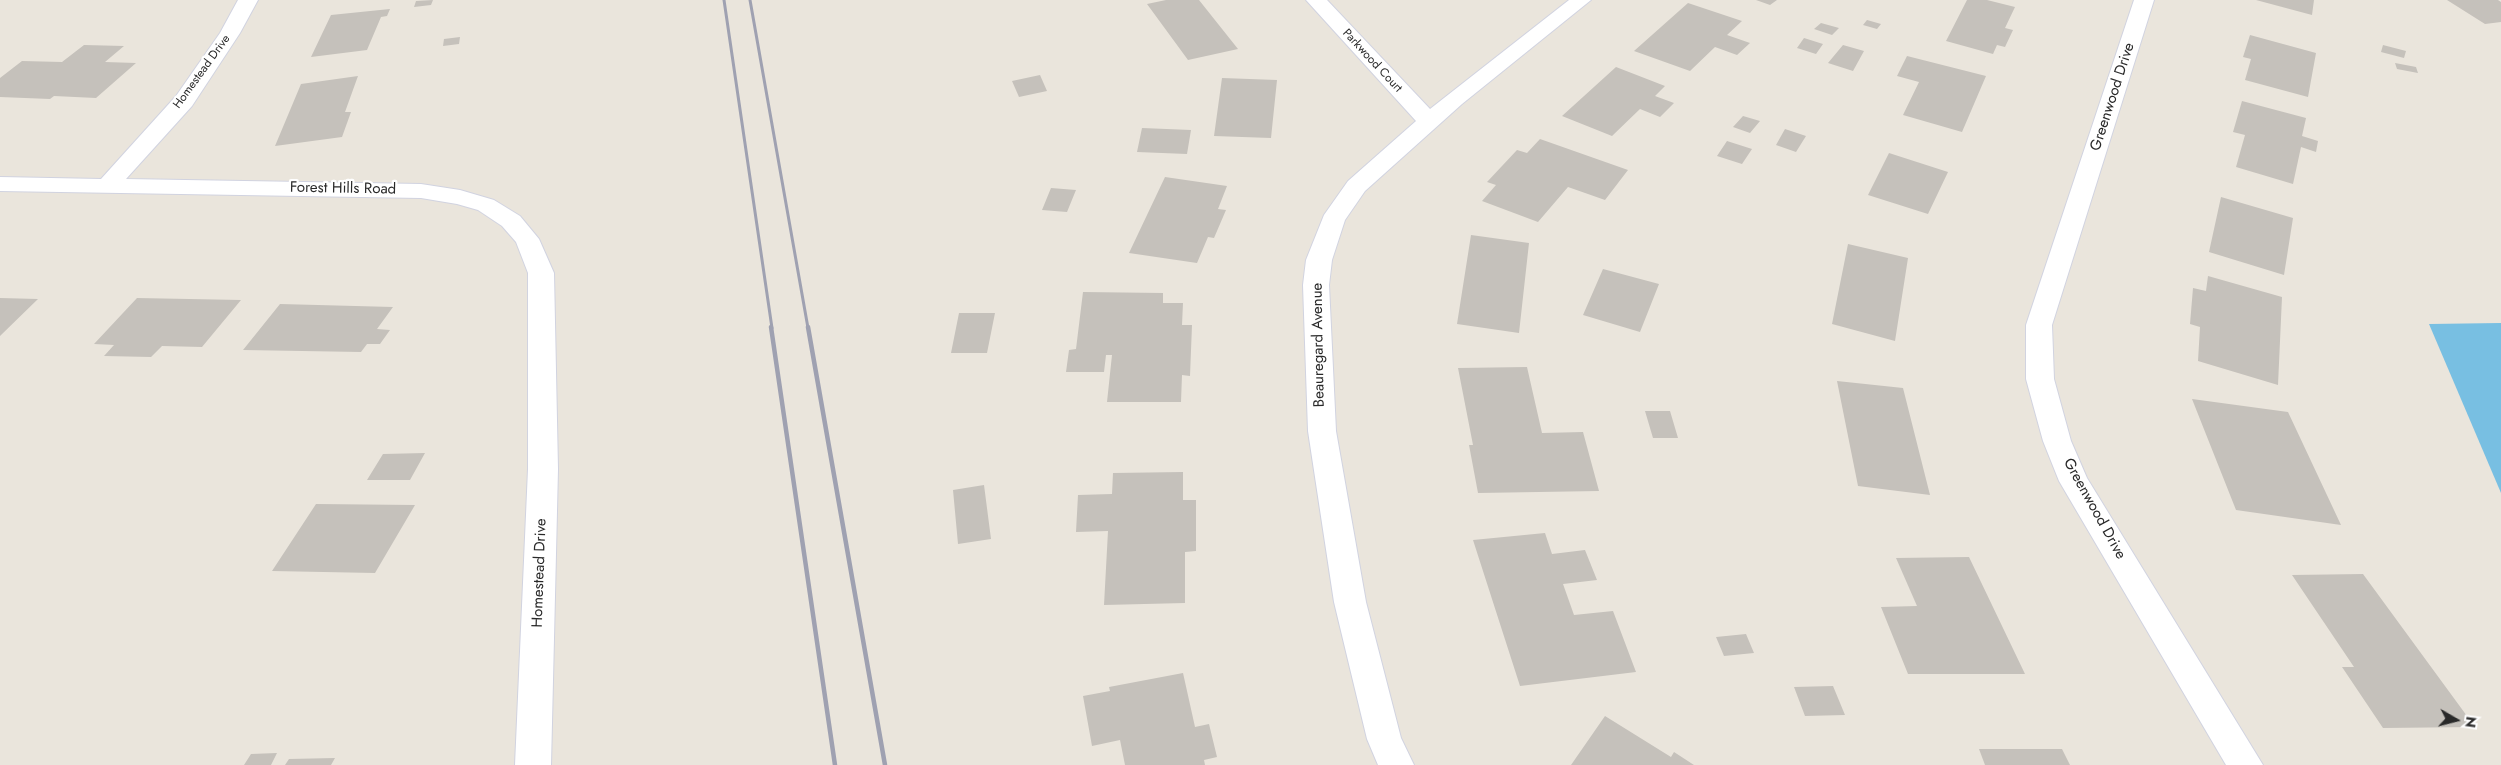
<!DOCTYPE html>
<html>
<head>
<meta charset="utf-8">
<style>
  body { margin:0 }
  #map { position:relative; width:2501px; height:765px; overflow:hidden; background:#eae5dc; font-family:Jost,sans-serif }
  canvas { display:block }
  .north { position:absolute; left:2431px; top:695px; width:50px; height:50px; -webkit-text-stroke:4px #fff; paint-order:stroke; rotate:98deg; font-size:14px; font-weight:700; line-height:20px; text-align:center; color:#292929 }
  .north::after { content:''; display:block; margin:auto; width:18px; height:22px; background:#292929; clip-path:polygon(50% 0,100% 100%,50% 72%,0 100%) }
</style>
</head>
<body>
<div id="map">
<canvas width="2501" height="765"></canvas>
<div class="north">N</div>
</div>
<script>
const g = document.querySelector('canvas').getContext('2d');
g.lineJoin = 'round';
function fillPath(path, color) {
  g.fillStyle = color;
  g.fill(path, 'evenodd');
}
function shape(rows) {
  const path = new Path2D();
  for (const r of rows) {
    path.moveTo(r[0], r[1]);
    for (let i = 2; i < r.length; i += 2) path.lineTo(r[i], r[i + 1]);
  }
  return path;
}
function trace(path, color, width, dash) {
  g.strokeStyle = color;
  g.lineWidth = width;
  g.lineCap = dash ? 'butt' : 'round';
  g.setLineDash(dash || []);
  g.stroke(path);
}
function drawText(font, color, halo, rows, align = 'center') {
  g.font = font + ' Jost,sans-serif';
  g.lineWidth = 4.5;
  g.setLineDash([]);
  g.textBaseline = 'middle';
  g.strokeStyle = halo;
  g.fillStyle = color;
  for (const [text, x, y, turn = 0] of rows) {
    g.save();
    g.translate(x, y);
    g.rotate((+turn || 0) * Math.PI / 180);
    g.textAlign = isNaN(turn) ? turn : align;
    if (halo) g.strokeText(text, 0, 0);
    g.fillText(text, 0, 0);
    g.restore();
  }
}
const water = shape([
  [2501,323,2501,493,2429,324]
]);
const building = shape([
  [433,0,431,5,414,7,416,1],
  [1166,0,1199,0,1238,49,1188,60,1147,4],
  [1756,0,1777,0,1770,5],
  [1967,0,1987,0,2015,7,2005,28,2013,30,2005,47,1997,45,1993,54,1946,41],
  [2256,0,2314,0,2312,15],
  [2447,0,2498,0,2501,2,2501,22,2485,24],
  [1688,3,1742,21,1727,35,1750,43,1737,55,1715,47,1690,71,1634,51],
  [390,9,387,16,381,17,367,50,311,57,331,15],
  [1867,20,1881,24,1877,29,1863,25],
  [1821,23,1839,28,1832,35,1814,29],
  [2250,35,2316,53,2308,97,2245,80,2251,59,2243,57],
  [460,37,459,44,443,46,444,39],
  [1804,38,1823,44,1816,54,1797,48],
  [84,45,124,46,105,62,136,63,96,98,54,96,50,99,0,97,0,78,22,61,62,62],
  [1843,45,1864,51,1853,71,1828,63],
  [2383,45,2406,51,2404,58,2381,52],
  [1907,56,1986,76,1962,132,1903,115,1919,82,1897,76],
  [2395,63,2416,67,2418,73,2397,69],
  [1616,67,1665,86,1655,96,1674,103,1660,117,1640,109,1612,136,1562,116],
  [1040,75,1047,91,1019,97,1012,81],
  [358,76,345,112,351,112,342,137,275,146,301,84],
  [1222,78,1277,80,1271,138,1214,136],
  [2242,101,2306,118,2302,136,2318,141,2316,152,2301,147,2293,184,2236,167,2245,135,2233,132],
  [1743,116,1760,121,1750,133,1733,127],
  [1142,128,1191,130,1187,154,1137,152],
  [1785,129,1806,136,1796,152,1776,145],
  [1540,139,1628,170,1605,200,1568,187,1538,222,1482,201,1496,185,1487,182,1517,150,1527,153],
  [1727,141,1752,149,1742,164,1717,156],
  [1889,153,1948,172,1928,214,1868,195],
  [1165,177,1227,186,1218,209,1226,210,1214,238,1208,237,1197,263,1129,253],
  [1051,188,1076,190,1067,212,1042,210],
  [2221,197,2293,218,2284,275,2209,252],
  [1471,235,1529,243,1519,333,1457,324],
  [1848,244,1908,258,1895,341,1832,324],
  [1603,269,1659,284,1640,332,1583,315],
  [2208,276,2282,297,2278,385,2198,361,2200,327,2190,324,2193,288,2206,291],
  [1083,292,1163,293,1163,303,1183,303,1182,325,1192,325,1190,376,1182,375,1181,402,1107,402,1112,355,1106,355,1104,372,1066,372,1069,350,1076,349],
  [0,298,38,299,0,336],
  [137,298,241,300,202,347,162,346,151,357,104,356,114,345,94,344],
  [280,304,393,307,377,329,390,330,380,344,367,344,361,352,243,350],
  [959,313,995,313,987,353,951,353],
  [1527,367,1542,433,1583,432,1599,491,1478,493,1469,445,1473,445,1458,368],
  [1837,381,1903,388,1930,495,1858,486],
  [2192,399,2288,412,2341,525,2236,510],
  [1645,411,1670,411,1678,438,1653,438],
  [425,453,410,480,367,480,383,454],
  [1183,472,1183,500,1196,500,1196,551,1185,552,1185,603,1104,605,1108,531,1076,532,1078,495,1112,494,1113,473],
  [984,485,991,539,958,544,953,490],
  [316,504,415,505,375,573,272,571],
  [1545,533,1552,554,1585,550,1597,580,1563,584,1574,615,1613,611,1636,672,1520,686,1473,540],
  [1969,557,2025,674,1908,674,1881,607,1917,606,1896,558],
  [2363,574,2475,727,2383,728,2342,667,2354,667,2292,575],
  [1746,634,1754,653,1724,656,1716,637],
  [1183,673,1195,727,1209,724,1217,757,1204,760,1205,765,1125,765,1120,740,1092,746,1083,696,1110,691,1109,687],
  [1833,686,1845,715,1805,716,1794,687],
  [1605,716,1671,757,1674,752,1694,765,1571,765],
  [1979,749,2062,749,2070,765,1985,765],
  [277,753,271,765,244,765,251,754],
  [335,758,331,765,285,765,289,759]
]);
const minor = shape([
  [238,0,258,0,240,33,192,106,126,179,421,184,460,190,494,200,520,216,539,239,554,273,558,469,551,765,515,765,528,469,528,273,516,242,502,226,478,210,457,204,421,198,0,191,0,177,101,179,176,96,220,33,238,0],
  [1306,0,1327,0,1430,109,1569,0,1591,0,1462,104,1365,191,1345,220,1332,260,1329,285,1336,431,1366,602,1401,738,1414,765,1378,765,1367,739,1334,602,1308,431,1303,285,1306,260,1324,215,1348,181,1416,121,1306,0],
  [2134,0,2154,0,2052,325,2054,379,2071,441,2087,478,2263,765,2226,765,2059,481,2043,441,2026,379,2026,325,2134,0]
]);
const railFar1 = shape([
  [724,0,772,328],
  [750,0,808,328]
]);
const rail = shape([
  [771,327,835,765],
  [808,327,885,765]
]);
const farStreetnames = [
  ["Parkwood Court",1372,61,47],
  ["Homestead Drive",202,72,-54]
];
const streetNames = [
  ["Greenwood Drive",2113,97,-72],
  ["Forest Hills Road",343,189,1],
  ["Beauregard Avenue",1319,345,-91],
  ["Greenwood Drive",2094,509,61],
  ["Homestead Drive",540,573,-88]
];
fillPath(water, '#78bfe2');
fillPath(building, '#c5c1bb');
trace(minor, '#d1d3e0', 2);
fillPath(minor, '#fff');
trace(railFar1, '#9fa1b1', 3);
trace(rail, '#9fa1b1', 4.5);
drawText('12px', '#292929', '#fff', farStreetnames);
drawText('15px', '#292929', '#fff', streetNames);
</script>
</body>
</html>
